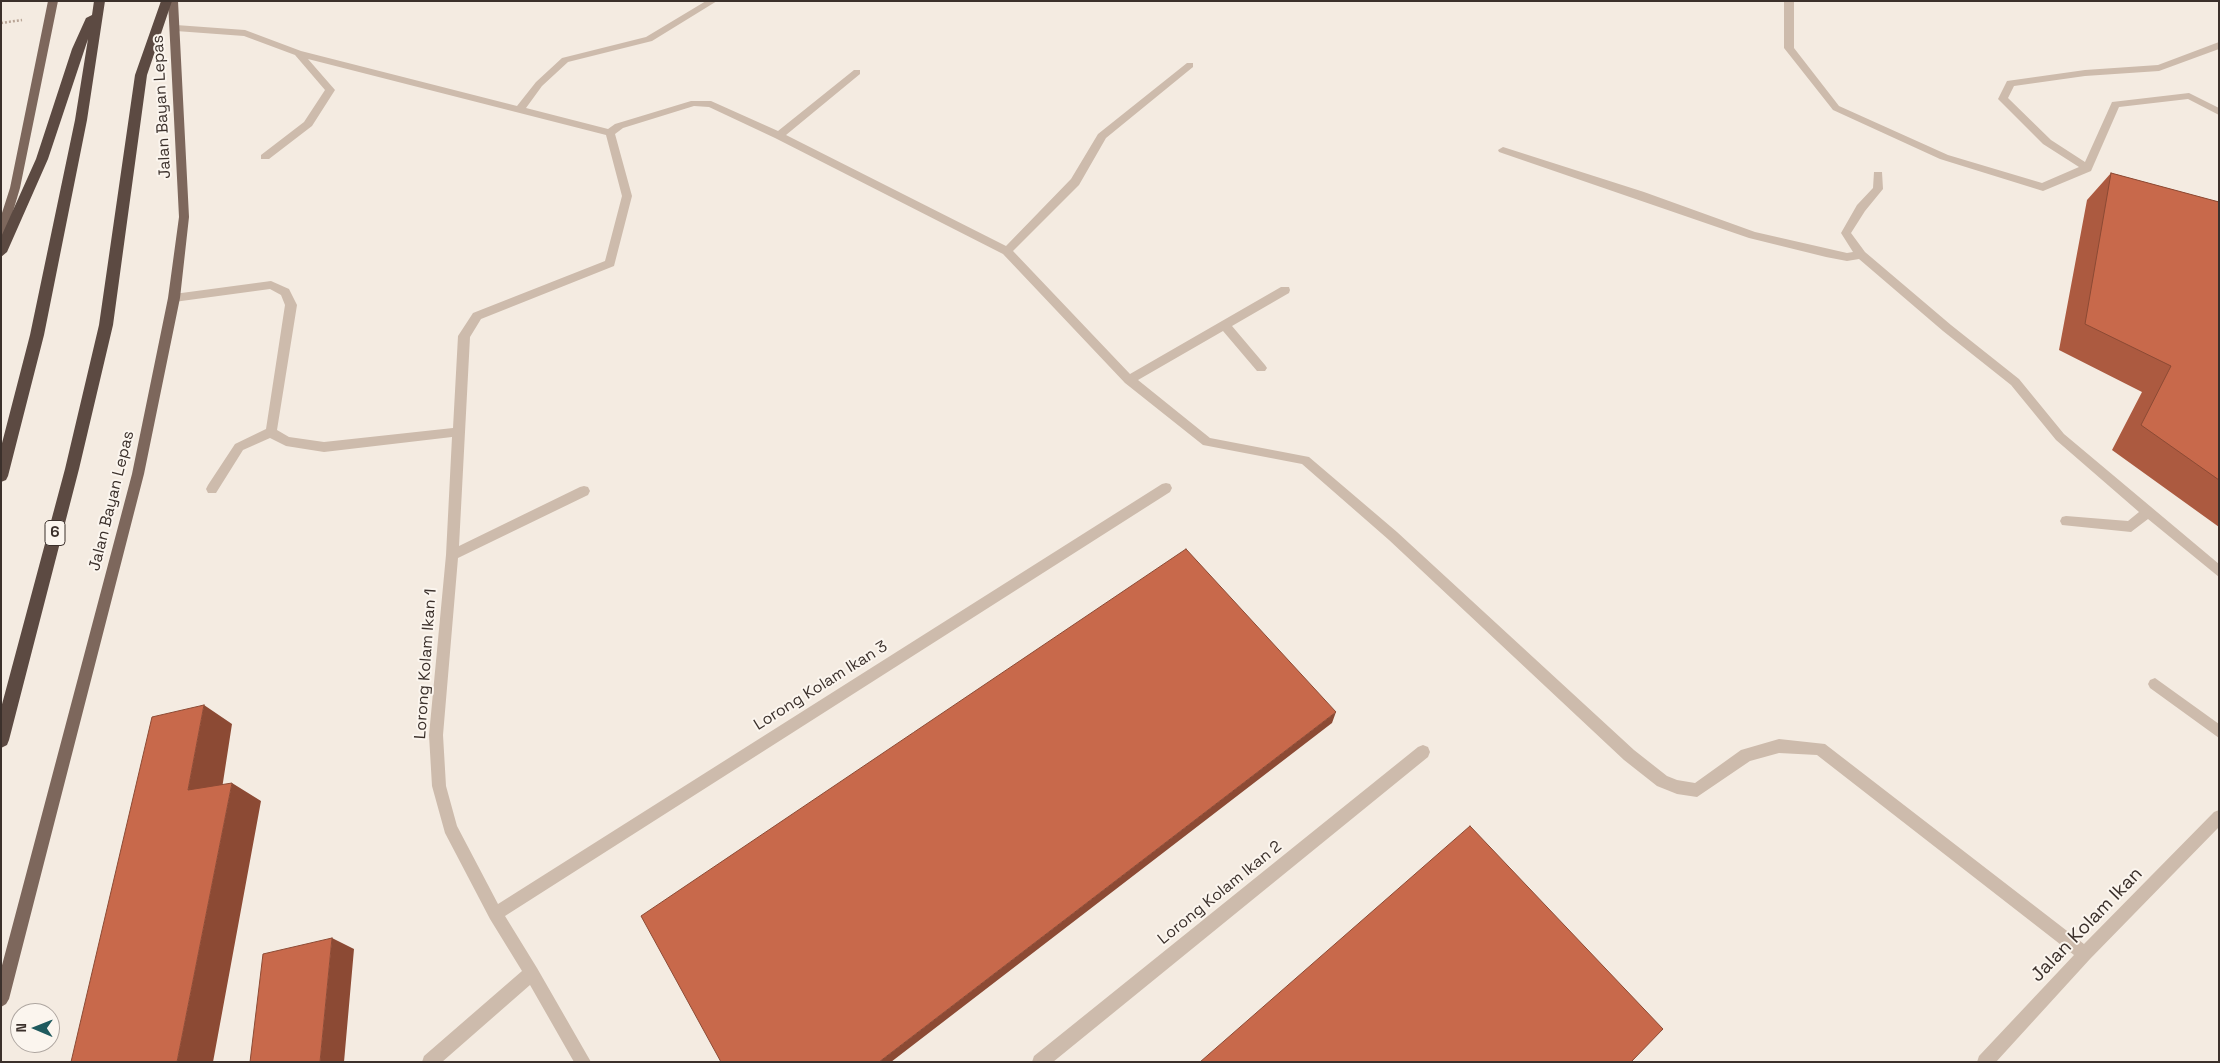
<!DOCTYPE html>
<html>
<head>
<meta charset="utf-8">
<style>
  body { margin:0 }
  #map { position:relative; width:2220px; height:1063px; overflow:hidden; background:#f4ebe1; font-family:"Space Grotesk",sans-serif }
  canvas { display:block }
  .frame { position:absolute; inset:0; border:2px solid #3b302b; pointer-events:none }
  .north { position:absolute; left:10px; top:1003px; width:50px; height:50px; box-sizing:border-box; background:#fbf5ee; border:1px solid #aea6a0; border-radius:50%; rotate:271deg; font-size:14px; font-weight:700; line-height:20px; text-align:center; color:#3b302b }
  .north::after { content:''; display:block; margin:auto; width:18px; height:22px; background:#1f5a5e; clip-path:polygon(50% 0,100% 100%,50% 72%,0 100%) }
</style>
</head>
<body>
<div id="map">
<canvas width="2220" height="1063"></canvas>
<div class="frame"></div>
<div class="north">N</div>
</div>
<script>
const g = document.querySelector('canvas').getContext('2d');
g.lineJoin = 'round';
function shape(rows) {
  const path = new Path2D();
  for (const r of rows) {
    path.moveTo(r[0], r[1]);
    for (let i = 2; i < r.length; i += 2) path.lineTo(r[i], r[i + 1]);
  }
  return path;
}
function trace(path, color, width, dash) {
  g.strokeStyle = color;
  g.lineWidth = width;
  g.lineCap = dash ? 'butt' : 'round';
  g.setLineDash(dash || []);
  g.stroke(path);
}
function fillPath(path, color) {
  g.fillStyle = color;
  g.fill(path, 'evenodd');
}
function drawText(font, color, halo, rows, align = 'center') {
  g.font = font + ' "Space Grotesk",sans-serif';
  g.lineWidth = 4;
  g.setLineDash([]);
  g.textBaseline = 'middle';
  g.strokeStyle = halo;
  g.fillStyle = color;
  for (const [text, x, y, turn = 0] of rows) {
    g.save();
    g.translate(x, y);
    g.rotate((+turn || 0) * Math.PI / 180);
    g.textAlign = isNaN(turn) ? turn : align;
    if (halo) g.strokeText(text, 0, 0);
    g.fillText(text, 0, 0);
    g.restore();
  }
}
const path = shape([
  [1,23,22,20]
]);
const minor = shape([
  [706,1,717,1,652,41,568,62,542,86,526,108,608,129,615,124,691,101,711,101,778,131,854,70,860,70,860,74,786,135,1006,246,1071,179,1098,134,1187,63,1193,63,1193,67,1106,138,1079,185,1013,251,1130,374,1281,287,1289,287,1290,290,1289,293,1232,326,1265,365,1267,368,1265,371,1257,371,1223,331,1138,380,1210,438,1309,457,1397,532,1634,750,1667,776,1677,780,1695,783,1741,750,1779,739,1825,744,2084,944,2214,812,2219,810,2219,827,2090,959,1996,1062,1977,1062,1979,1056,2074,955,1817,755,1779,753,1750,761,1697,797,1677,794,1657,786,1624,760,1389,540,1302,464,1203,445,1125,383,1003,254,775,138,709,107,694,106,623,128,615,134,632,196,614,266,481,319,470,337,459,546,580,487,584,486,588,487,590,491,588,495,458,558,443,735,446,786,457,826,498,904,1162,484,1166,483,1170,484,1172,488,1170,492,505,916,537,968,591,1062,574,1062,530,985,442,1062,422,1062,424,1056,522,971,490,919,445,833,432,786,429,735,446,555,452,437,324,452,286,446,270,438,243,450,216,493,208,493,206,489,208,485,235,444,266,429,285,305,281,295,270,289,174,302,168,298,174,294,271,281,289,289,297,305,277,430,289,437,324,442,453,428,458,336,473,313,605,261,622,196,606,135,308,59,335,90,312,126,269,159,261,159,261,155,304,122,325,90,295,55,244,36,176,31,171,28,176,25,245,30,301,51,517,106,536,82,562,58,646,37,706,1],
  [1784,1,1794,1,1794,48,1839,106,1948,155,2042,183,2079,167,2043,144,1998,99,2007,81,2085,70,2158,65,2219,42,2219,49,2159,71,2085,76,2014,86,2008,98,2051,140,2085,162,2112,102,2189,93,2219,108,2219,115,2188,99,2119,107,2091,171,2043,191,1940,159,1833,110,1784,48,1784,1],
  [1503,147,1644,192,1755,232,1847,253,1853,252,1841,233,1857,205,1873,188,1874,172,1882,172,1883,189,1865,211,1851,233,1865,252,1951,325,2019,379,2064,434,2219,564,2219,577,2148,519,2131,532,2062,525,2060,521,2062,517,2066,516,2128,521,2139,512,2056,440,2011,385,1943,331,1859,259,1847,261,1826,257,1749,238,1499,152,1498,150,1503,147],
  [2155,678,2219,724,2219,738,2150,688,2148,684,2150,680,2155,678],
  [1423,745,1428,747,1430,752,1428,757,1053,1062,1032,1062,1034,1056,1418,747,1423,745]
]);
const major = shape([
  [48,1,58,1,20,188,6,235,1,239,1,216,10,188,48,1],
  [168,1,178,1,189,217,180,298,144,474,9,999,6,1004,1,1007,1,969,132,474,168,298,179,217,168,1]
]);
const highway = shape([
  [94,1,105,1,87,120,44,335,8,476,6,480,1,482,1,447,30,335,75,120,88,39,48,159,7,252,1,257,1,237,36,159,72,49,86,18,92,15,94,1],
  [161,1,172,1,147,75,113,325,79,469,9,740,7,745,1,748,1,708,65,469,99,325,135,75,161,1]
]);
const wall = shape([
  [2111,173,2219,202,2219,527,2112,450,2142,392,2059,350,2087,200]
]);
const shadedWall = shape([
  [204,705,232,724,219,808,188,790],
  [1336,712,1332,723,891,1062,879,1062],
  [232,783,261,801,213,1062,177,1062],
  [332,938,354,949,344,1062,320,1062]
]);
const building = shape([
  [2111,173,2219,202,2219,480,2141,425,2171,366,2085,324,2111,173],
  [1186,549,1336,712,879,1062,721,1062,641,916,1186,549],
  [204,705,188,790,232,783,177,1062,71,1062,152,717,204,705],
  [1470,826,1663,1029,1631,1062,1200,1062,1470,826],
  [332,938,320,1062,250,1062,263,954,332,938]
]);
const shields = [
  [55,533,20]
];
const shieldNames = [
  ["6",55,533]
];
const streetNames = [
  ["Jalan Bayan Lepas",162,107,-93],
  ["Jalan Bayan Lepas",112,501,-76],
  ["Lorong Kolam Ikan 1",426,664,-86],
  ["Lorong Kolam Ikan 3",821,686,-32],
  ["Lorong Kolam Ikan 2",1220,893,-39]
];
const nearStreetnames = [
  ["Jalan Kolam Ikan",2087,925,-46]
];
trace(path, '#b9a596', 2.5, [2, 2]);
fillPath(minor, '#cdbbac');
fillPath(major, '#7d675c');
fillPath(highway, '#5c4a42');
fillPath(wall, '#ac5a40');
fillPath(shadedWall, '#8c4a34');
fillPath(building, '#c8694b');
trace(building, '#8c4a34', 1);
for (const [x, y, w] of shields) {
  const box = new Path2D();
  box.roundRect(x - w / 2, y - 12.5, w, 25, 4);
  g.fillStyle = '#fbf5ee';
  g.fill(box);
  trace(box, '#3b302b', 1);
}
drawText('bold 15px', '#3b302b', null, shieldNames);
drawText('16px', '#3b302b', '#fbf5ee', streetNames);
drawText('19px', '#3b302b', '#fbf5ee', nearStreetnames);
</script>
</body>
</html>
